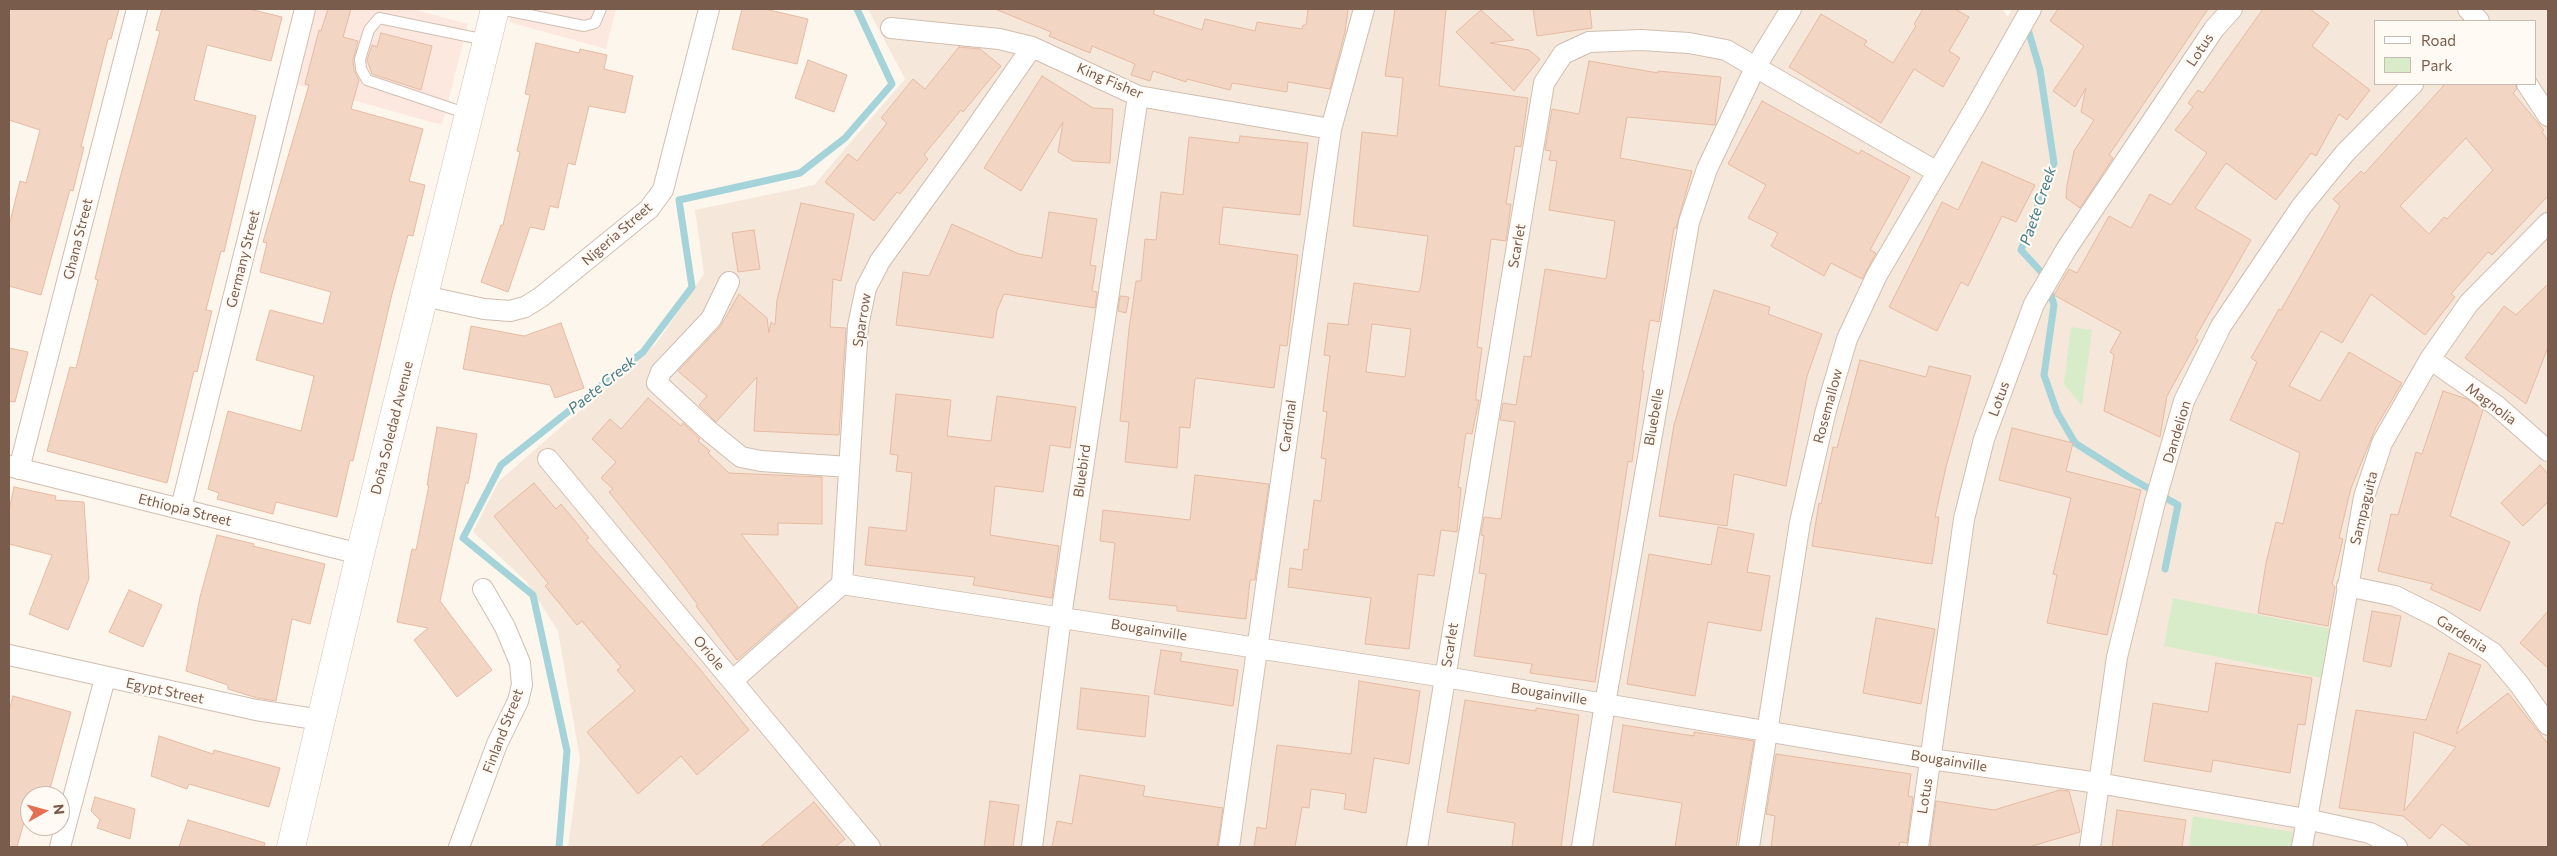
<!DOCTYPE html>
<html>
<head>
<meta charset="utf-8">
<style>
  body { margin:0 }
  #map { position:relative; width:2557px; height:856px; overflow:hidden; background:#fdf6ec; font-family:Commissioner,sans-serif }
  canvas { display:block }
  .frame { position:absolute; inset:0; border:10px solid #7a5c4d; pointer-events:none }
  .legend { position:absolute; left:2374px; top:20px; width:162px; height:65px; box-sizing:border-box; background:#fffaf3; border:1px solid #cabbb1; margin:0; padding:6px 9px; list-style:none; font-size:15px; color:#7a5c4d }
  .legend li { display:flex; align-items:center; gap:10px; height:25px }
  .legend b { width:25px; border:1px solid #cabbb1 }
  .north { position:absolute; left:20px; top:786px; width:50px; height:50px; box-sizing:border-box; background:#fffaf3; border:1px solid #cabbb1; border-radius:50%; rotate:83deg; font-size:14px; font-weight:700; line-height:20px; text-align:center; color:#7a5c4d }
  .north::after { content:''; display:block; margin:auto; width:18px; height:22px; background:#e76f51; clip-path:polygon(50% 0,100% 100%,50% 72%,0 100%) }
</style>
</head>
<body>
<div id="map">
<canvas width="2557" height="856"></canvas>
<div class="frame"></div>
<ul class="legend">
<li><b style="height:6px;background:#fff"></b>Road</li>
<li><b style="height:14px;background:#d8ecc9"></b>Park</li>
</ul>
<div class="north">N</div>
</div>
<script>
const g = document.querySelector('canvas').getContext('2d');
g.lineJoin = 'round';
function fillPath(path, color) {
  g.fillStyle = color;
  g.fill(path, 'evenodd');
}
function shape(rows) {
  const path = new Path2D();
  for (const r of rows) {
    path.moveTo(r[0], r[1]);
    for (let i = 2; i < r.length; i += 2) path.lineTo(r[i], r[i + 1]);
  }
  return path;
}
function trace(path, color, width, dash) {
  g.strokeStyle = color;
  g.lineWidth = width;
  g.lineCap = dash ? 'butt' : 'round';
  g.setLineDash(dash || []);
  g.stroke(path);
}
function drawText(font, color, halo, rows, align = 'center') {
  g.font = font + ' Commissioner,sans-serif';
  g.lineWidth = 4.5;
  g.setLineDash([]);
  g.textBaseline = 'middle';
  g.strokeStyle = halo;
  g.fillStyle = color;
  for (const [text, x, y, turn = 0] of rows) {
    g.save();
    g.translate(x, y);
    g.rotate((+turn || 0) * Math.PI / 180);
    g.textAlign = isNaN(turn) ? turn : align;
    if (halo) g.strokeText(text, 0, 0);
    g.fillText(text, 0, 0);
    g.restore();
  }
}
const residential = shape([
  [868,9,2002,9,2008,17,2012,9,2548,9,2548,847,568,847,580,759,558,631,526,581,473,532,499,481,656,344,704,274,695,210,814,185,905,79],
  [2376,21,2536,21,2536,84,2376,84]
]);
const commercial = shape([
  [316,9,412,9,468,24,442,125,295,84],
  [512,9,616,9,606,49,509,22]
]);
const green = shape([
  [2071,327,2092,330,2082,406,2064,384],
  [2173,598,2331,629,2322,678,2164,646],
  [2193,816,2293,832,2291,847,2189,847]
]);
const stream = shape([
  [2027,26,2040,70,2054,163,2021,250,2045,276,2054,305,2044,375,2057,412,2075,443,2127,476,2178,505,2165,569],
  [559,847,567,751,533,595,463,538,501,465,643,352,692,287,679,200,800,173,845,138,892,84,857,9]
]);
const building = shape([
  [9,9,119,9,111,39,108,39,81,147,84,147,73,191,70,190,41,295,9,286,9,226,20,181,26,183,40,130,9,120,9,9],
  [162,9,249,9,282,17,271,61,207,45,194,100,256,116,224,252,221,251,206,310,212,311,197,372,194,371,167,483,47,451,70,367,76,368,98,280,95,279,120,178,160,31,156,30,162,9],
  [328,9,351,9,343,37,358,41,353,60,354,70,359,80,351,109,423,129,409,181,425,185,413,236,408,235,392,294,353,461,350,460,337,517,276,502,273,514,217,499,219,493,208,489,228,411,301,431,314,376,256,360,270,310,323,324,331,292,260,272,267,243,263,242,309,85,305,84,319,30,321,31,328,9],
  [742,9,765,9,808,19,797,64,732,49,742,9],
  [995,9,1155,9,1153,14,1202,30,1205,19,1255,31,1257,22,1302,29,1303,25,1306,25,1308,9,1348,9,1345,32,1330,89,1288,82,1287,92,1232,83,1230,90,1187,79,1186,82,1153,71,1150,81,1131,75,1135,64,1092,46,1090,53,1049,36,1051,32,995,9],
  [1395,9,1446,9,1439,86,1528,98,1521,147,1515,146,1506,204,1511,204,1506,241,1491,239,1477,347,1482,348,1476,393,1476,400,1479,400,1472,434,1466,433,1458,487,1461,488,1457,532,1441,530,1434,576,1418,574,1409,649,1365,644,1371,598,1288,587,1290,568,1302,570,1304,549,1308,550,1314,500,1321,501,1326,459,1321,458,1327,412,1323,411,1330,356,1324,355,1328,323,1348,325,1354,283,1419,292,1421,285,1428,236,1353,226,1362,132,1397,136,1403,78,1385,76,1395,9],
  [1372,324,1411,329,1405,377,1366,372,1372,324],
  [1533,9,1590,9,1592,28,1537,36,1533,9],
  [1923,9,1955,9,1969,17,1949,51,1960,58,1943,87,1914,69,1881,123,1789,67,1821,14,1867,41,1864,45,1893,63,1916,26,1914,24,1923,9],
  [2058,9,2208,9,2109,155,2113,158,2080,208,2066,198,2067,185,2074,151,2094,120,2081,112,2086,88,2075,107,2053,91,2084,46,2050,21,2058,9],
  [2263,9,2310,9,2329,23,2312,46,2370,90,2347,120,2339,114,2316,156,2311,153,2276,200,2226,163,2195,208,2251,240,2195,338,2198,340,2167,396,2160,437,2104,411,2114,355,2110,352,2121,332,2054,295,2069,269,2077,273,2109,216,2131,228,2150,194,2171,205,2207,153,2175,130,2193,107,2188,103,2198,90,2203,93,2263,9],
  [1481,10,1514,40,1490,43,1529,50,1540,59,1514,91,1456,32,1481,10],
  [381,33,432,46,421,90,372,74,367,60,372,45,377,47,381,33],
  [536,43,579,53,580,49,607,55,604,69,633,76,625,113,589,106,575,165,568,163,558,208,550,206,544,230,530,227,508,292,481,282,501,225,503,225,509,199,520,152,517,151,530,95,525,94,536,43],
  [959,47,980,49,1001,66,963,112,961,110,924,155,928,159,900,194,897,192,874,221,825,182,848,154,857,161,887,123,881,118,913,79,925,89,959,47],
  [808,60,847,75,834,112,795,98,808,60],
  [1589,61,1658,73,1658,71,1721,77,1715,125,1627,117,1620,158,1692,171,1676,228,1674,228,1659,322,1650,320,1642,371,1644,371,1632,462,1628,461,1595,682,1530,673,1532,664,1474,656,1486,574,1479,573,1484,536,1481,535,1484,517,1501,519,1515,422,1500,420,1503,403,1516,405,1524,356,1531,357,1545,269,1606,279,1615,221,1549,210,1557,161,1549,160,1551,151,1545,150,1552,109,1579,114,1589,61],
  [1042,76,1093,108,1113,109,1110,163,1073,161,1058,152,1063,122,1021,191,984,168,1042,76],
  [2445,84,2515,84,2517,89,2513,93,2544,130,2542,132,2548,141,2548,196,2492,255,2488,252,2451,294,2455,297,2425,335,2371,294,2342,343,2321,331,2289,386,2320,401,2349,352,2402,383,2376,427,2351,488,2339,538,2343,539,2332,584,2335,587,2328,626,2258,613,2266,563,2276,522,2283,524,2300,453,2230,420,2257,362,2251,358,2279,309,2281,310,2340,206,2333,199,2361,171,2364,174,2445,84],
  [2466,138,2493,170,2447,219,2444,217,2429,234,2400,206,2466,138],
  [1762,101,1859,154,1861,150,1910,177,1870,250,1876,253,1862,279,1831,263,1824,276,1771,246,1778,233,1748,218,1766,185,1728,164,1762,101],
  [1240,136,1308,143,1300,215,1223,207,1219,244,1298,255,1287,346,1280,345,1274,388,1197,378,1195,379,1190,428,1180,427,1177,468,1125,462,1129,422,1120,421,1129,329,1136,281,1141,281,1145,239,1156,240,1161,192,1183,195,1189,137,1239,143,1240,136],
  [1982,162,2035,185,2016,222,2002,216,1968,286,1961,282,1937,331,1889,307,1942,202,1958,210,1982,162],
  [801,203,854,214,841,281,833,279,830,327,846,328,839,435,754,431,757,377,716,422,699,405,707,396,678,371,720,327,739,294,767,318,769,333,771,322,775,325,777,300,801,203],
  [1049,212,1097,219,1090,265,1096,266,1092,291,1097,292,1095,308,1004,294,997,310,993,338,896,325,903,272,929,276,952,224,1019,254,1042,258,1049,212],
  [754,230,760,269,738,272,732,233,754,230],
  [2548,284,2548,347,2526,404,2465,358,2504,306,2516,315,2548,284],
  [1714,290,1770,307,1768,314,1822,334,1807,376,1786,486,1734,474,1727,526,1659,516,1674,425,1714,290],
  [1120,296,1129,297,1126,313,1118,311,1120,296],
  [561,323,584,388,555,398,550,385,463,369,471,326,524,336,561,323],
  [9,348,28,352,15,402,9,401,9,348],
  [1860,360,1926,377,1929,366,1971,376,1946,467,1935,517,1939,517,1932,564,1812,546,1819,503,1821,504,1833,447,1837,448,1860,360],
  [2443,391,2467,399,2483,410,2450,516,2510,542,2480,611,2430,589,2433,584,2378,571,2391,514,2398,515,2416,452,2422,454,2443,391],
  [896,394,951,400,947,436,991,441,997,396,1076,407,1070,448,1050,445,1043,492,995,486,990,535,1059,546,1052,598,973,585,975,577,865,565,869,527,906,531,912,473,896,471,898,455,890,454,896,394],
  [648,398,681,426,683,423,700,439,698,441,710,451,708,453,729,473,822,477,822,524,778,523,778,535,741,534,798,607,737,660,696,606,698,605,668,565,609,492,613,489,601,478,616,462,592,439,610,419,621,429,648,398],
  [437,427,477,434,468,484,466,482,440,601,492,670,457,697,414,640,428,628,397,622,412,549,416,550,429,485,427,485,437,427],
  [2012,428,2073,443,2066,471,2141,490,2107,635,2047,623,2057,575,2053,574,2071,498,1999,480,2012,428],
  [2540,465,2548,474,2548,502,2523,526,2501,503,2540,465],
  [1195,475,1269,484,1255,580,1250,580,1246,619,1177,611,1177,606,1109,599,1115,543,1100,541,1103,510,1190,520,1195,475],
  [534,483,556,509,561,504,589,538,586,540,699,668,749,730,697,775,681,756,638,794,587,732,635,691,617,670,621,667,582,621,577,625,545,586,548,583,494,516,534,483],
  [14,487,56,496,55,500,84,502,89,579,68,630,29,614,52,555,9,544,9,511,14,487],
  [1718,527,1754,534,1747,572,1770,576,1761,631,1708,622,1695,696,1627,684,1649,554,1711,565,1718,527],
  [217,535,254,544,253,546,325,564,310,624,292,619,276,701,257,698,228,689,228,685,186,671,200,597,217,535],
  [129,590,162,605,143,647,109,632,129,590],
  [2372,611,2401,616,2391,667,2363,661,2372,611],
  [2548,611,2548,668,2520,643,2548,611],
  [1876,618,1935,629,1921,704,1863,693,1876,618],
  [1161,650,1182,653,1180,661,1238,670,1233,706,1154,694,1161,650],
  [2449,653,2481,665,2456,734,2508,693,2548,744,2548,847,2471,847,2442,824,2430,839,2403,816,2339,808,2356,710,2426,720,2449,653],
  [2414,732,2456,747,2404,811,2414,732],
  [2216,663,2312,678,2305,725,2298,724,2290,773,2213,760,2211,772,2144,761,2153,703,2208,712,2216,663],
  [1359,681,1420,691,1409,764,1374,758,1366,813,1344,809,1346,794,1311,789,1309,808,1302,807,1295,847,1254,847,1257,827,1266,829,1277,745,1351,754,1359,681],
  [1081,688,1149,696,1145,737,1077,729,1081,688],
  [13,696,71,712,48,796,30,791,30,823,24,822,17,847,9,847,9,711,13,696],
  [1465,700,1536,711,1536,708,1579,715,1561,847,1512,847,1515,823,1447,812,1465,700],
  [1623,725,1694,736,1694,732,1754,741,1736,847,1675,847,1682,803,1613,792,1623,725],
  [159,736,213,754,214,750,280,768,269,807,189,784,187,789,151,776,159,736],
  [1776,754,1911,774,1908,796,1913,797,1907,843,1900,842,1899,847,1771,847,1775,816,1766,814,1776,754],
  [1080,775,1145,786,1143,796,1223,808,1217,847,1052,847,1057,821,1072,824,1080,775],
  [2060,790,2069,791,2080,832,2029,847,1930,847,1936,801,1994,810,2060,790],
  [95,797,135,809,130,839,97,828,100,820,91,811,95,797],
  [990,801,1019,805,1013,847,984,847,990,801],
  [814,802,845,839,835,847,760,847,814,802],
  [2117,810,2186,820,2182,847,2112,847,2117,810],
  [188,820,265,843,264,847,179,847,188,820]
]);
const service = shape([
  [500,9,584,26,595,23,601,9],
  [468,114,367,80,361,69,360,59,369,30,379,18,486,40]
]);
const minor = shape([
  [2468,9,2479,21],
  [891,28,999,39,1032,47,1138,96,1331,129],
  [2527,84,2548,116],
  [729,282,711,319,661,372,657,383,709,431,741,457,761,461,849,467],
  [424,296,484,309,510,311,525,307,541,297,649,209,663,190,709,9],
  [2430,359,2497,406,2548,451],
  [548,459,870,847],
  [9,466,360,554],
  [19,469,137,9],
  [181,508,305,9],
  [842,584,858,326,866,288,880,261,966,142,1032,47],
  [2347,586,2395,596,2439,618,2493,653,2519,684,2548,725],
  [9,655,256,710,322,720],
  [732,681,842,584,1445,677,1931,759,2098,783,2306,819,2370,833,2397,847],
  [60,847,105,678],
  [459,847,497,744,518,701,522,685,520,663,505,627,483,589],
  [1032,847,1061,617,1138,96],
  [1229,847,1331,129,1364,9],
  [1417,847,1544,83,1563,54,1589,42,1641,40,1689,43,1726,50,1937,172],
  [1582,847,1605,704,1689,222,1707,169,1756,66,1791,9],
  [1749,847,1800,522,1826,410,1847,339,1877,275,1975,108,2031,9],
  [1918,847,1964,519,1984,439,2034,304,2067,248,2214,29,2232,9],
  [2090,847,2117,657,2155,502,2184,401,2221,326,2301,207,2345,153,2413,84],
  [2302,847,2364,497,2382,443,2430,359,2469,303,2548,223]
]);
const secondary = shape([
  [291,847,360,554,495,9]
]);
const streetNames = [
  ["Lotus",2200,50,-56],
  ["King Fisher",1110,81,23],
  ["Nigeria Street",617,234,-41],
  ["Ghana Street",78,239,-76],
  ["Scarlet",1517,246,-80],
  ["Germany Street",243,259,-76],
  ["Sparrow",862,320,-81],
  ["Lotus",1999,399,-70],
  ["Magnolia",2491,404,37],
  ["Rosemallow",1828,406,-75],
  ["Bluebelle",1654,417,-80],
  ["Cardinal",1288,426,-82],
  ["Doña Soledad Avenue",392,428,-76],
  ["Dandelion",2177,432,-73],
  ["Bluebird",1082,471,-82],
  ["Sampaguita",2364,508,-76],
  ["Ethiopia Street",185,510,14],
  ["Bougainville",1149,630,9],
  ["Gardenia",2462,634,32],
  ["Scarlet",1450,645,-81],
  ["Oriole",709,653,50],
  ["Egypt Street",165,691,12],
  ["Bougainville",1549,694,9],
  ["Finland Street",503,731,-69],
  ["Bougainville",1949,761,9],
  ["Lotus",1925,796,-81]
];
const waterNames = [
  ["Paete Creek",2038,206,-71],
  ["Paete Creek",602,385,-39]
];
fillPath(residential, '#f5e8da');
fillPath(commercial, '#fde8e0');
fillPath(green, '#d8ecc9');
trace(stream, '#a5d3da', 7);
fillPath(building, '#f3d5c3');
trace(building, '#e6bba3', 1);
trace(service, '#d1beb0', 12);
trace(minor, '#d1beb0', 22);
trace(secondary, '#d6c0b0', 29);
trace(service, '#fff', 10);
trace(minor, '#fff', 20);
trace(secondary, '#fff', 28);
drawText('14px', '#7a5c4d', '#fffaf3', streetNames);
drawText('italic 15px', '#437c86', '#fffaf3', waterNames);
</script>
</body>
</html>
